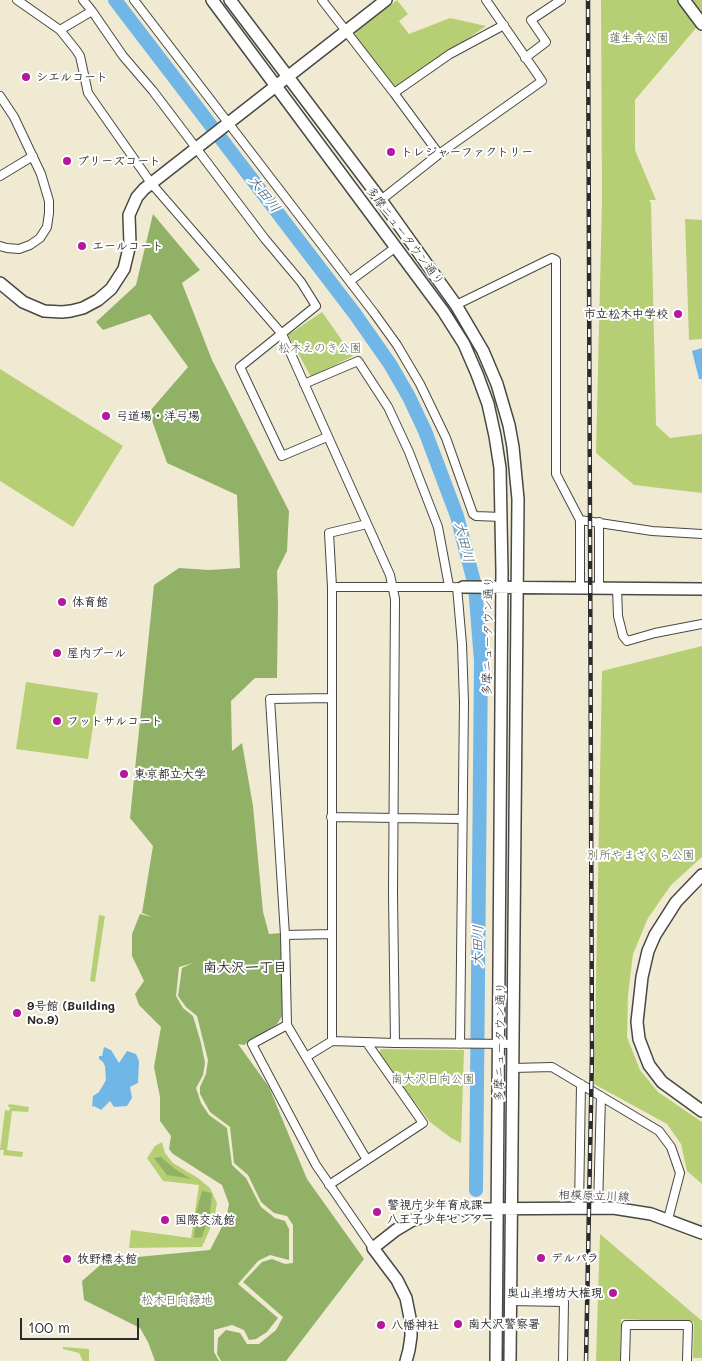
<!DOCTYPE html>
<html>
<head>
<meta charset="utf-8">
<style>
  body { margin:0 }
  #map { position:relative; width:702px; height:1361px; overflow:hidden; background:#f1ead3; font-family:Mali,sans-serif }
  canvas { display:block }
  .scale { position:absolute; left:20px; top:1318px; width:119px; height:22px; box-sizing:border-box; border:2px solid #2b2b2b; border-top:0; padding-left:6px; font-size:15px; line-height:18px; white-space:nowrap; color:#2b2b2b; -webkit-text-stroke:4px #fff; paint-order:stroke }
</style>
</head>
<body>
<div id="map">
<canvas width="702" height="1361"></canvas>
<div class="scale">100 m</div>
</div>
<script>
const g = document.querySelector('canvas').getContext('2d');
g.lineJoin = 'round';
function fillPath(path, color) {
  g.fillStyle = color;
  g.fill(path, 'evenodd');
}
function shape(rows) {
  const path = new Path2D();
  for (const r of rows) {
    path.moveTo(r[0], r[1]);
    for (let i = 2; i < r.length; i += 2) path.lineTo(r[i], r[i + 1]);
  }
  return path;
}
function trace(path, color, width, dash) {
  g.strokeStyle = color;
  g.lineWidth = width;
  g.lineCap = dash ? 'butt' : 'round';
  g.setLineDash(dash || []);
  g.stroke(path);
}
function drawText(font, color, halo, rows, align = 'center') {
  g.font = font + ' Mali,"Klee One",sans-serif';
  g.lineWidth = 4;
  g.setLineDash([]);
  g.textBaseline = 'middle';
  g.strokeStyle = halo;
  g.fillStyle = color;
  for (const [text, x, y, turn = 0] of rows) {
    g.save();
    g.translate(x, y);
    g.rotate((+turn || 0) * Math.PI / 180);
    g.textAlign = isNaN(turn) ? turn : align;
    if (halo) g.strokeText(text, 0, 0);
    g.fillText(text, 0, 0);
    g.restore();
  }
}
const green = shape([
  [397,0,408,14,399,21,409,34,450,18,486,26,395,90,355,38,356,32],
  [601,0,702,0,702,21,635,100,635,150,656,200,649,200,651,203,656,425,670,438,702,434,702,493,634,485,596,453,602,201],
  [685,219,702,220,702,339,689,340],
  [322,312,353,356,311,377,288,335],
  [0,369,123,446,73,527,0,481],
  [702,646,702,857,671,885,648,918,633,954,628,995,627,1037,640,1070,658,1092,702,1122,702,1184,687,1171,681,1144,667,1124,594,1084,602,671],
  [26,682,98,693,88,759,16,749],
  [99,915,105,916,95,982,90,981],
  [381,1049,464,1050,461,1143,451,1138,430,1122,378,1054],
  [9,1104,29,1107,28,1112,12,1111,7,1150,23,1152,22,1157,3,1155,4,1150,0,1150,5,1110,9,1111,10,1108,14,1108,8,1107],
  [162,1142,165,1153,173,1163,198,1178,210,1188,217,1203,214,1220,202,1247,129,1248,131,1230,191,1238,199,1185,163,1181,147,1158,155,1146],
  [600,1234,702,1321,702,1358,693,1358,694,1322,621,1319,620,1361,596,1361],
  [63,1347,89,1349,89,1361,83,1361,79,1353,63,1349]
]);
const forest = shape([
  [153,214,200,270,182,283,212,360,289,511,287,551,277,571,278,605,277,678,255,678,231,701,232,751,242,743,253,806,263,912,269,934,282,933,282,1016,277,1024,244,1045,238,1044,269,1087,307,1179,364,1259,286,1361,221,1361,217,1354,218,1338,226,1330,240,1333,247,1344,259,1344,276,1330,283,1317,243,1282,262,1262,272,1259,285,1264,293,1263,293,1225,287,1216,274,1213,261,1202,248,1175,234,1163,230,1127,210,1112,200,1094,200,1087,206,1074,208,1060,197,1016,186,1007,178,996,182,968,193,963,179,967,176,996,183,1008,193,1016,201,1043,205,1063,203,1075,196,1088,201,1103,209,1115,227,1128,232,1165,246,1178,261,1207,275,1218,285,1221,289,1229,289,1260,270,1255,258,1261,238,1284,278,1318,267,1332,256,1339,249,1340,244,1330,232,1325,214,1330,214,1352,219,1361,155,1361,148,1342,140,1328,84,1300,82,1281,106,1260,210,1250,226,1219,229,1204,222,1185,173,1154,169,1149,171,1136,160,1121,160,1097,154,1067,161,1027,139,1005,135,994,144,981,132,956,132,934,140,914,152,917,142,913,153,846,130,818,154,585,179,568,209,570,240,568,237,495,167,463,149,412,188,367,150,314,103,330,96,322,136,285],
  [161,1157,175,1169,191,1179,167,1175,154,1158],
  [202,1191,212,1193,210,1213,202,1237,194,1238,196,1213]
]);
const water = shape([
  [702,348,702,379,699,379,692,351],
  [104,1047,111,1050,119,1063,127,1051,136,1054,139,1061,138,1083,130,1087,132,1098,127,1106,114,1107,110,1101,101,1110,94,1106,92,1107,93,1096,99,1092,106,1080,105,1066,103,1062,99,1059,99,1056,102,1056]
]);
const river = shape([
  [115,0,355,314,390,364,409,397,425,431,457,516,475,586,481,661,476,1190]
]);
const street = shape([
  [17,0,60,30,76,50,80,56,88,93,151,183,282,334,390,575,395,599,393,894,395,1043],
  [83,0,92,11,123,56,153,91,265,239,301,282,316,306,240,367,282,456,327,437],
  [134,0,374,313,397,345,420,384,446,438,473,514,476,516,502,517],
  [322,0,394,93,439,154],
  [60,30,92,11],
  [525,58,546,42,531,20,561,0],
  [394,93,450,54,504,25],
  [0,96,14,117,41,174,49,201,49,213,47,227,40,238,30,245,19,249,7,248,0,246],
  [0,176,33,156],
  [381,200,439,154,542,81,486,0],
  [350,281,396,247],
  [456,305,552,258,556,260,556,474,580,520,580,587],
  [304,384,358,361,388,407,409,452,438,527,449,586],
  [580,520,652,531,702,534],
  [332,587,453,587],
  [457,587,462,644,464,702,460,1044],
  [599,588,599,522],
  [617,588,618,616,623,636,627,641,655,633,702,624],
  [331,698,270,699,285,935,287,1025,367,1160],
  [331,817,462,819],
  [285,935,331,934],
  [287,1025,252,1044,316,1165,373,1248],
  [332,1041,332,587,329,533,367,524],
  [306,1057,332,1041,395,1043,513,1044],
  [513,1068,552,1067,659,1131,671,1147,680,1173,668,1219],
  [329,1185,423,1123,367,1043],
  [579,1208,581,1084],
  [598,1208,601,1096],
  [510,1301,564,1302,563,1361],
  [625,1361,626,1325,688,1325,687,1361]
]);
const secondary = shape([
  [212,0,443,311,464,344,477,374,488,404,495,436,500,468,502,572,496,1361],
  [230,0,381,200,456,305,483,351,497,384,509,425,513,447,518,499,510,1361],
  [684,0,702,24],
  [0,283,23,302,44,311,62,312,71,311,83,308,98,300,111,289,124,269,130,244,129,215,137,197,144,189,386,0],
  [463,587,702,589],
  [702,875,676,902,655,935,648,951,642,977,637,1022,639,1039,649,1065,662,1082,702,1111],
  [406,1361,409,1350,411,1336,411,1323,406,1298,397,1280,373,1248,396,1230,411,1221,440,1211,455,1209,613,1208,651,1214,702,1233]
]);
const rail = shape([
  [586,1361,592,1054,588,0]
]);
const markers = [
  [26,77,5,"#b5179e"],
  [391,152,5,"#b5179e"],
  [67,161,5,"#b5179e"],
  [82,246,5,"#b5179e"],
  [678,314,5,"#b5179e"],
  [106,416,5,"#b5179e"],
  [62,602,5,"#b5179e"],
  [57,653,5,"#b5179e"],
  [57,721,5,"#b5179e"],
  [124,774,5,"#b5179e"],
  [17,1013,5,"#b5179e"],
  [377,1212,5,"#b5179e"],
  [165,1220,5,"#b5179e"],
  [541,1258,5,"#b5179e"],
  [67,1259,5,"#b5179e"],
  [613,1293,5,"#b5179e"],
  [458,1324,5,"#b5179e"],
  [381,1325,5,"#b5179e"]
];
const parkNames = [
  ["蓮生寺公園",639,38],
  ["松木えのき公園",320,348],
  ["別所やまざくら公園",641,855],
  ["南大沢日向公園",433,1079],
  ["松木日向緑地",177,1300]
];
const poiNames = [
  ["シエルコート",36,77],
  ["トレジャーファクトリー",401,152],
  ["ブリーズコート",77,161],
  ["エールコート",92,246],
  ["市立松木中学校",668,314,"right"],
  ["弓道場・洋弓場",116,416],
  ["体育館",72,602],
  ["屋内プール",67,653],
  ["フットサルコート",67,721],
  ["東京都立大学",134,774],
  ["9号館 (Building",27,1006],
  ["No.9)",27,1020],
  ["警視庁少年育成課",387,1205],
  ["八王子少年センター",387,1219],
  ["国際交流館",175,1220],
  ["デルパラ",551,1258],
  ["牧野標本館",77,1259],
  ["奥山半増坊大権現",603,1293,"right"],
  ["南大沢警察署",468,1324],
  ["八幡神社",391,1325]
];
const streetNames = [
  ["多摩ニュータウン通り",405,236,53],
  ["多摩ニュータウン通り",488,636,-89],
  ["多摩ニュータウン通り",500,1042,-89],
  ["相模原立川線",594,1196,2]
];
const waterNames = [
  ["大田川",264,194,52],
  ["大田川",464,542,76],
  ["大田川",478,946,-89]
];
const neighbourhoodNames = [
  ["南大沢一丁目",245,968]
];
fillPath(green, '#b7cf74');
fillPath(forest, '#91b266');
fillPath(water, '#70b7e7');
trace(river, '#70b7e7', 14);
trace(street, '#494844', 10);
trace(secondary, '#494844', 14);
trace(street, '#fff', 8);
trace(secondary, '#fff', 11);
trace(rail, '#2b2b2b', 4.5);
trace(rail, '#fff', 2.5, [8]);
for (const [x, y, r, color] of markers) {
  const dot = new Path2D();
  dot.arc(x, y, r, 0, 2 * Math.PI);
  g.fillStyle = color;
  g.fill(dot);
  trace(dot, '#fff', 2);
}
drawText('12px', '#555c41', '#fff', parkNames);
drawText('bold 12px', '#2b2b2b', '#fff', poiNames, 'left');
drawText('12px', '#2b2b2b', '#fff', streetNames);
drawText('italic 14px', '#435c6d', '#fff', waterNames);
drawText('bold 14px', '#2b2b2b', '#fff', neighbourhoodNames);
</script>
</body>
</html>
